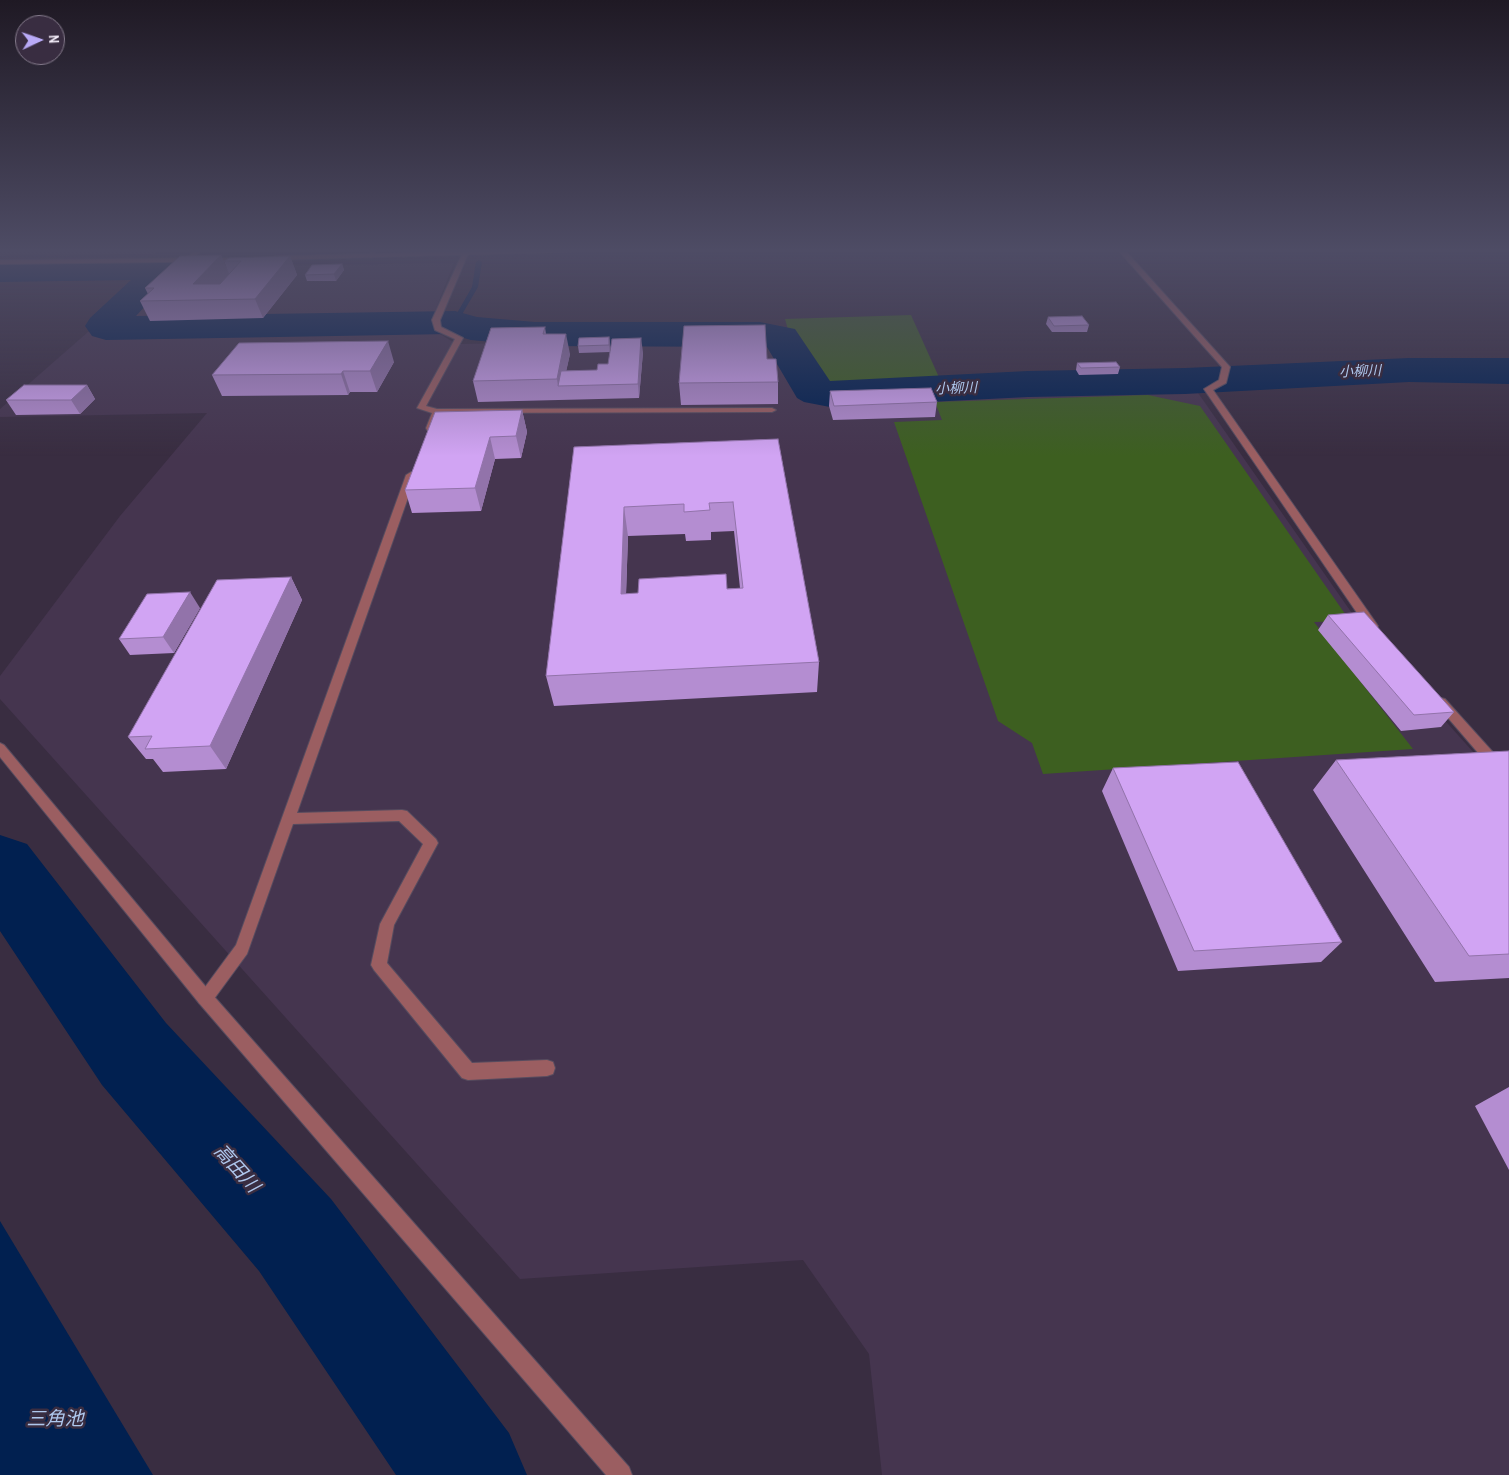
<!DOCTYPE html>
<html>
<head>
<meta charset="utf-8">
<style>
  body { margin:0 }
  #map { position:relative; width:1509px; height:1475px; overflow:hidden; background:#392d41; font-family:"Archivo Narrow",sans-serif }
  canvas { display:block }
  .north { position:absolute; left:15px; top:15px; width:50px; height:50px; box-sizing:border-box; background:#392d41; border:1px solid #847a8b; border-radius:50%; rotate:87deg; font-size:14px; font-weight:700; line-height:20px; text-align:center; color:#f4edfa }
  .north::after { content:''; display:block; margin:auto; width:18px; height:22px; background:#b9aaf7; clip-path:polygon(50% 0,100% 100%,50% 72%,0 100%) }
</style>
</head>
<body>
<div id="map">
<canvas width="1509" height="1475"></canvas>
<div class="north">N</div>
</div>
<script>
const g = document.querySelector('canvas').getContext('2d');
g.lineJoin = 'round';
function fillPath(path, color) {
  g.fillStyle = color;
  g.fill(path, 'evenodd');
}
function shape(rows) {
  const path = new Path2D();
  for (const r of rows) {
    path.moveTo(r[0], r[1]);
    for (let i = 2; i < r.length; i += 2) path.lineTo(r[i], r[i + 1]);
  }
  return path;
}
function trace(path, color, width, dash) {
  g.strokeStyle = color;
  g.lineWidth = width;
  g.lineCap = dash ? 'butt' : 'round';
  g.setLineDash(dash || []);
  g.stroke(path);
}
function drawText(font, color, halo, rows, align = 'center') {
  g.font = font + ' "Archivo Narrow","Noto Sans JP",sans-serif';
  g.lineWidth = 5;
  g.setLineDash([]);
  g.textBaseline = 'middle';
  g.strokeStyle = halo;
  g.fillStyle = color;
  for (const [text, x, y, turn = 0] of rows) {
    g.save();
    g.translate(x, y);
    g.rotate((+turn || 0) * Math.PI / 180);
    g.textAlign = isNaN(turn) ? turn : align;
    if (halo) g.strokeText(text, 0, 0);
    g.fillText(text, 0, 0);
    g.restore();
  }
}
const built = shape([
  [0,249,163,249,154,254,0,256],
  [184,249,379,249,182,253],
  [454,263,433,316,119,322,175,267],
  [429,327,456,344,777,340,793,388,806,398,825,403,1196,390,1363,629,1509,792,1509,1475,882,1475,869,1354,803,1260,520,1279,0,699,0,676,120,516,207,413,0,417,0,409,88,332]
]);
const green = shape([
  [911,315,942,384,825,390,817,386,790,337,785,319],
  [1148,395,1200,406,1350,621,1314,622,1413,749,1043,774,1032,743,998,721,894,422,942,420,935,402]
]);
const water = shape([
  [0,1221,153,1475,0,1475]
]);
const stream = shape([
  [479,260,482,262,478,287,457,323,453,323,452,322,472,287,476,262,479,260]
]);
const river = shape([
  [158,259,170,262,178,271,136,316,455,311,477,317,535,322,760,322,795,329,830,381,1028,371,1185,368,1409,358,1509,358,1509,384,1409,382,1185,394,1028,397,830,407,804,402,797,398,767,347,535,346,471,340,450,334,106,340,92,336,85,326,90,318,131,280,0,282,0,262,158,259],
  [0,835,27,844,166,1023,331,1199,509,1433,527,1475,396,1475,259,1271,102,1085,0,931,0,835]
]);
const service = shape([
  [196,249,203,249,190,261,186,261,186,259,196,249],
  [372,249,378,249,371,258,368,256,372,249],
  [465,252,468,254,440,320,441,327,463,338,426,406,437,409,772,408,776,410,772,412,440,413,433,430,427,430,426,428,432,413,417,408,455,339,435,330,432,320,462,254,465,252],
  [411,472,416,475,297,813,402,810,407,811,436,839,438,843,394,925,387,963,472,1063,547,1060,553,1062,555,1068,553,1074,547,1076,468,1080,462,1078,374,970,371,965,380,924,423,844,399,821,293,824,247,954,211,1003,205,1006,199,1003,197,998,236,945,406,475,411,472]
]);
const minor = shape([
  [1117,249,1124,249,1230,367,1226,383,1213,390,1376,623,1378,626,1376,629,1368,629,1204,389,1219,380,1222,367,1117,249],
  [1441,698,1445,699,1509,770,1509,784,1504,783,1437,705,1435,702,1437,699,1441,698]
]);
const tertiary = shape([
  [574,249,670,249,275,260,272,258,275,256,574,249],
  [244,258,242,261,0,264,0,260,244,258],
  [0,743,4,745,211,993,629,1467,632,1475,606,1475,199,1003,0,757,0,743]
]);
const wall = shape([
  [221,255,229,274,224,261,290,256,297,275,263,318,150,321,140,301,148,294,145,288],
  [342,264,344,270,336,281,307,281,305,275],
  [1048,317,1089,325,1087,332,1052,332,1046,324],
  [545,327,546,334,570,354,566,371,597,370,608,364,643,352,639,398,478,402,473,381],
  [609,337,610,344,610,352,579,353,578,346],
  [767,359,778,382,778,404,681,405,679,383],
  [394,362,377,392,350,392,348,395,222,396,212,375],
  [1077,363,1120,367,1118,374,1079,375,1076,370],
  [87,385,95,399,80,414,16,415,6,400],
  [830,391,937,402,935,417,833,420,829,406],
  [522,410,527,432,521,458,495,459,481,511,412,513,405,490],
  [778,439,819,662,817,692,554,706,546,676,574,447],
  [734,531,740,588,626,594,628,536,685,534,686,541,711,540,711,532],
  [291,577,302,600,226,769,163,772,153,759,146,759,128,737],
  [200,608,174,653,130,655,119,639],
  [1328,615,1454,712,1441,727,1401,731,1318,630],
  [1509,751,1509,978,1435,982,1313,790,1336,760],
  [1113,768,1342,942,1321,962,1178,971,1102,791],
  [1509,1087,1509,1170,1475,1106]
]);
const shadedWall = shape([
  [221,255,229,274,205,300,193,284],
  [290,256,297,275,263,318,255,299],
  [342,264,344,270,336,281,334,274],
  [566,334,570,354,563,386,558,386,557,379],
  [609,337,610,344,610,352,609,345],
  [641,338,643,352,639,398,638,384],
  [388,341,394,362,377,392,370,371],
  [343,371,350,392,348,395,341,374],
  [87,385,95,399,80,414,71,400],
  [522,410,527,432,521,458,516,436],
  [490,437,495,459,481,511,475,488],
  [624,507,628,536,625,624,621,594],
  [291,577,302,600,226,769,210,746],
  [190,592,200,608,174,653,163,637]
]);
const building = shape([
  [221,255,193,284,220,284,241,261,224,261,229,258,290,256,255,299,140,301,154,288,145,288,180,256,221,255],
  [342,264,334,274,305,275,312,265,342,264],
  [1082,316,1089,325,1054,326,1048,317,1082,316],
  [765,325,767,359,776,359,778,382,679,383,684,326,765,325],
  [545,327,543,334,566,334,557,379,473,381,491,328,545,327],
  [609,337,609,345,578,346,579,338,609,337],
  [641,338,638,384,558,386,561,371,597,370,598,364,608,364,612,339,641,338],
  [388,341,370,371,343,371,341,374,212,375,239,343,388,341],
  [1116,362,1120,367,1081,368,1077,363,1116,362],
  [24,385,87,385,71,400,6,400,24,385],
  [931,388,937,402,834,406,830,391,931,388],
  [522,410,516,436,490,437,475,488,405,490,435,412,522,410],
  [778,439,819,662,546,676,574,447,778,439],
  [733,502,743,588,727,589,726,574,639,579,638,593,621,594,624,507,684,504,684,512,710,510,709,503,733,502],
  [291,577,210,746,145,749,152,736,128,737,217,580,291,577],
  [190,592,163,637,119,639,147,594,190,592],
  [1364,612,1454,712,1414,715,1328,615,1364,612],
  [1509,751,1509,954,1469,956,1336,760,1509,751],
  [1238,762,1342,942,1194,951,1113,768,1238,762]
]);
const farWaternames = [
  ["小柳川",1360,372,-2],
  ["小柳川",956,389,-2]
];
const nearWaternames = [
  ["高田川",236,1169,48],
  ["三角池",55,1420]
];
fillPath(built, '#45354f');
fillPath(green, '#3d5f20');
fillPath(water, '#012050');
fillPath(stream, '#012050');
fillPath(river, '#012050');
trace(service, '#574c5f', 2);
trace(minor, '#574c5f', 2);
trace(tertiary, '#574c5f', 2);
fillPath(service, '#9b5e61');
fillPath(minor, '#9b5e61');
fillPath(tertiary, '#9b5e61');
fillPath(wall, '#b48dd1');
fillPath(shadedWall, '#9273aa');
fillPath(building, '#d1a4f3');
trace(building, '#9273aa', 1);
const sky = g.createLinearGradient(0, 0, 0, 456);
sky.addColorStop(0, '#1f1924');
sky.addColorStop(0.55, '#4e4c65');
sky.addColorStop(1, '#4e4c6500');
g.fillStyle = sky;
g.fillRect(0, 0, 1509, 456);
drawText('italic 14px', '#aec7ed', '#392d41', farWaternames);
drawText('italic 19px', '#aec7ed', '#392d41', nearWaternames);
</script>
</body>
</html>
